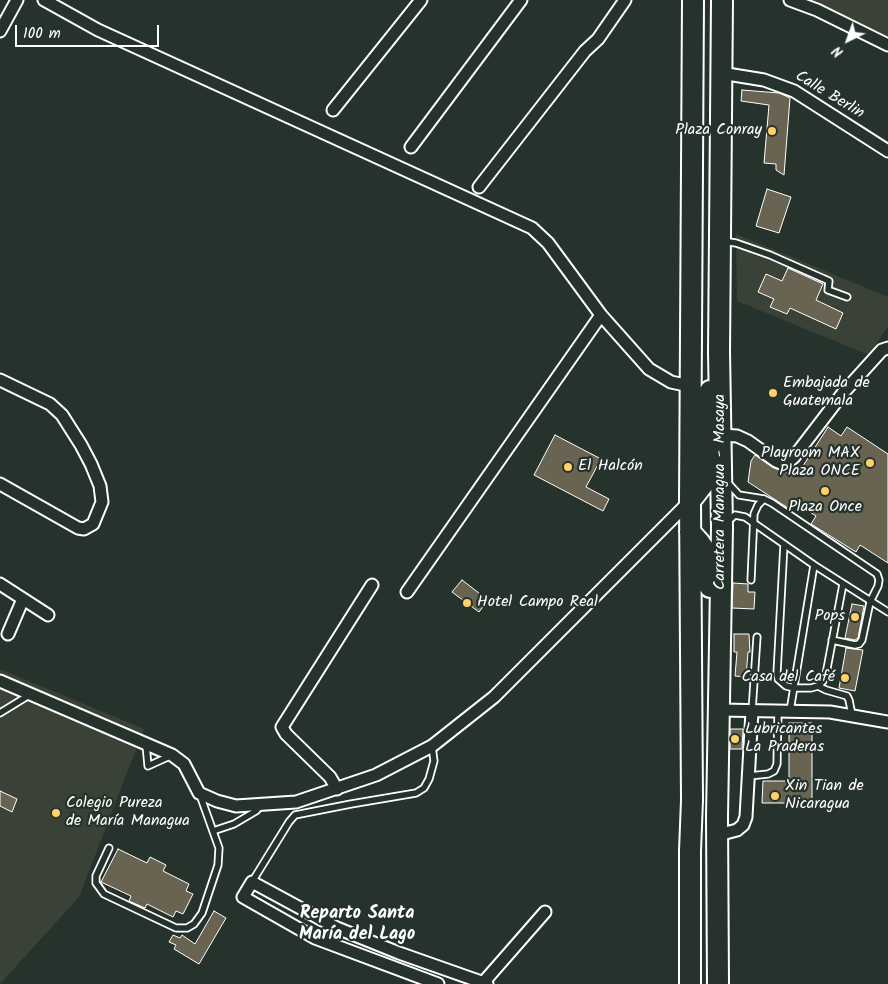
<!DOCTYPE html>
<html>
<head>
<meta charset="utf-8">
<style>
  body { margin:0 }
  #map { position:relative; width:888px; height:984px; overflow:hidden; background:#26332d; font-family:Kalam,sans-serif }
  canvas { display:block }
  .north { position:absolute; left:823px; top:15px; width:50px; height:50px; -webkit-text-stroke:4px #26332d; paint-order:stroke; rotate:222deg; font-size:14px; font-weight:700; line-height:20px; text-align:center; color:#fff }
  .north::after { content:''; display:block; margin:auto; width:18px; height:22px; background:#fff; clip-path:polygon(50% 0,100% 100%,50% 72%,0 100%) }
  .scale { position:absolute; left:15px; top:25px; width:144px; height:22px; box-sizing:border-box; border:2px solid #fff; border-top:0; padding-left:6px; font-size:15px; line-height:18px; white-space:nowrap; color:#fff; -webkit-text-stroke:4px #26332d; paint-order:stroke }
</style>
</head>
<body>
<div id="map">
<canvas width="888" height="984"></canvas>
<div class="north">N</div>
<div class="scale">100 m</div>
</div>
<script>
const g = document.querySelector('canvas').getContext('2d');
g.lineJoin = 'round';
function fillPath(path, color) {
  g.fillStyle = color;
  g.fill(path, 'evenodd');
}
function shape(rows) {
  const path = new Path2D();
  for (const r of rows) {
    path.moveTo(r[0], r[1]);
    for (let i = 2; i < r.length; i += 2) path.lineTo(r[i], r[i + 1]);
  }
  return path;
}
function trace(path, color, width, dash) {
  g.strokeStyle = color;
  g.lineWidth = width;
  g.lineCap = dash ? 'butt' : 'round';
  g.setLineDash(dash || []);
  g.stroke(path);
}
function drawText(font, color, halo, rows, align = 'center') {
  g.font = font + ' Kalam,sans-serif';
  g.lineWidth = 4.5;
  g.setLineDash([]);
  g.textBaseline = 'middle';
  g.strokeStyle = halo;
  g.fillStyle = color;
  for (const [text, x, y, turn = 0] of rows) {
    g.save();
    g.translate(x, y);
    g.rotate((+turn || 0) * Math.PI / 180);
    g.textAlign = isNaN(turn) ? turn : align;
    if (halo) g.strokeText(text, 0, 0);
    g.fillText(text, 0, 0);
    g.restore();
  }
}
const built = shape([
  [797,0,888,0,888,42],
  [736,234,888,297,888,326,869,355,737,301],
  [0,669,144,729,79,897,0,984]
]);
const building = shape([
  [742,90,779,93,790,98,784,175,776,170,776,164,764,163,769,105,741,101,742,90],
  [767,189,791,197,779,233,756,226,767,189],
  [788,268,823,284,816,300,843,313,836,329,790,308,787,314,770,307,774,299,758,292,766,274,782,281,788,268],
  [828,427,841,436,847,427,888,454,888,563,860,545,856,552,811,524,816,516,793,501,788,508,748,482,751,461,755,455,772,467,784,471,792,476,797,467,801,469,828,427],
  [555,435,601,459,586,487,609,499,603,511,534,475,555,435],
  [462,580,488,600,479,612,452,592,462,580],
  [733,583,748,584,748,592,755,592,754,609,732,608,733,583],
  [852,604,864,606,858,638,855,640,845,638,852,604],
  [734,634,749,634,750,652,748,652,746,677,735,676,737,652,734,652,734,634],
  [846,648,863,650,855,691,839,688,846,648],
  [789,723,812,723,812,803,762,803,763,781,789,781,789,723],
  [730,729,743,729,742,749,730,749,730,729],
  [0,791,17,799,12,812,0,806,0,791],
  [118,849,147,863,150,857,166,865,163,871,189,884,186,891,193,894,183,914,176,911,173,917,147,904,145,908,129,901,131,896,101,882,118,849],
  [214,911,226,918,199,964,174,949,176,945,169,942,173,935,180,938,182,935,195,944,214,911]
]);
const lane = shape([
  [722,241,736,243,770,255,829,281,828,290,847,297],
  [728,483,739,495,764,499,772,503,877,574,879,580,878,586,870,602,862,640,859,644,855,645,832,640],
  [727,522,735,515,745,517,814,565,888,612],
  [784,544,777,673,778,679,786,686,794,688,811,688,818,686,823,681,826,674,843,584],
  [751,580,754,514,758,505,764,499],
  [818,686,826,690,847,696,849,700,852,715],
  [752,711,757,637],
  [790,711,814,565],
  [0,713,31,694],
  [146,745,148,766,170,756],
  [749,776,768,774,774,771,777,764,778,711],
  [213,831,234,824,256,811,261,805],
  [109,848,96,876,96,883,104,894,176,928,187,928,194,924,202,913,218,865,219,848,200,795],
  [252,882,289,822,295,815,351,804,416,793,424,788,429,779,434,761,432,746]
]);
const street = shape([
  [44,0,98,30,532,228,548,243,601,315,649,369,671,382,690,386],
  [790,0,817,10,888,45],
  [0,31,17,0],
  [721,73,764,80,794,91,888,151],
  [333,110,421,0],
  [411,147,521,0],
  [479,187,585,51,598,39,625,0],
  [0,380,50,404,62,415,81,445,91,464,100,486,102,502,93,524,84,529,78,528,0,484],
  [721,435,737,436,748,441,776,461,783,464,788,462,794,457,843,393,882,350,888,348],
  [0,584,48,615],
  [407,592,601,315],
  [8,634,23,599],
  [0,681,172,755,184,764,199,793,217,801,236,806,296,802,376,775,432,746,494,697,690,501],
  [720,710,830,712,888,722],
  [337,789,330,777,286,734,282,727,372,585],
  [718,835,737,830,743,825,746,817,752,711],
  [438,984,315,938,243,897,252,882,337,928,399,953,487,984],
  [482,984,545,912]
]);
const highway = shape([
  [690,501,704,483,707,400,710,391],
  [690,532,699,542,706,552,710,566,710,587],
  [690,984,690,851,692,800,690,501,693,0],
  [718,984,717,817,722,527,719,352,722,0]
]);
const markers = [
  [772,131,5,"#ffd166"],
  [773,393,5,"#ffd166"],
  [870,463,5,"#ffd166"],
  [568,467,5,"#ffd166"],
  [825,491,5,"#ffd166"],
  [467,603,5,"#ffd166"],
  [855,617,5,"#ffd166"],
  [845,678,5,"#ffd166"],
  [735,739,5,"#ffd166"],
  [775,796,5,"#ffd166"],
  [56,813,5,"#ffd166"]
];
const streetNames = [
  ["Calle Berlin",829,96,31],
  ["Carretera Managua - Masaya",721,492,-90]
];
const poiNames = [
  ["Plaza Conray",762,131,"right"],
  ["Embajada de",783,384],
  ["Guatemala",783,402],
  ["Playroom MAX",860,454,"right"],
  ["Plaza ONCE",860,472,"right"],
  ["El Halcón",578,467],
  ["Plaza Once",825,508,"center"],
  ["Hotel Campo Real",477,603],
  ["Pops",845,617,"right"],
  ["Casa del Café",835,678,"right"],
  ["Lubricantes",745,730],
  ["La Praderas",745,748],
  ["Xin Tian de",785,787],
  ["Nicaragua",785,805],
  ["Colegio Pureza",66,804],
  ["de María Managua",66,822]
];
const neighbourhoodNames = [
  ["Reparto Santa",357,915],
  ["María del Lago",357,936]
];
fillPath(built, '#3a4238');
fillPath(building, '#686451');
trace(building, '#fff', 1);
trace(lane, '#fff', 9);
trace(street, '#fff', 15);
trace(highway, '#fff', 24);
trace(lane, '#26332d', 5.5);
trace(street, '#26332d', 11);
trace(highway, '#26332d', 20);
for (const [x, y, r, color] of markers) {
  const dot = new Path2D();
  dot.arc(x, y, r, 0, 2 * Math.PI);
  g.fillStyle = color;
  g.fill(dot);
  trace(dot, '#26332d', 2);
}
drawText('16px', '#fff', '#26332d', streetNames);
drawText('16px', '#fff', '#26332d', poiNames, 'left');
drawText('bold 18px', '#fff', '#26332d', neighbourhoodNames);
</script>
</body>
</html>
